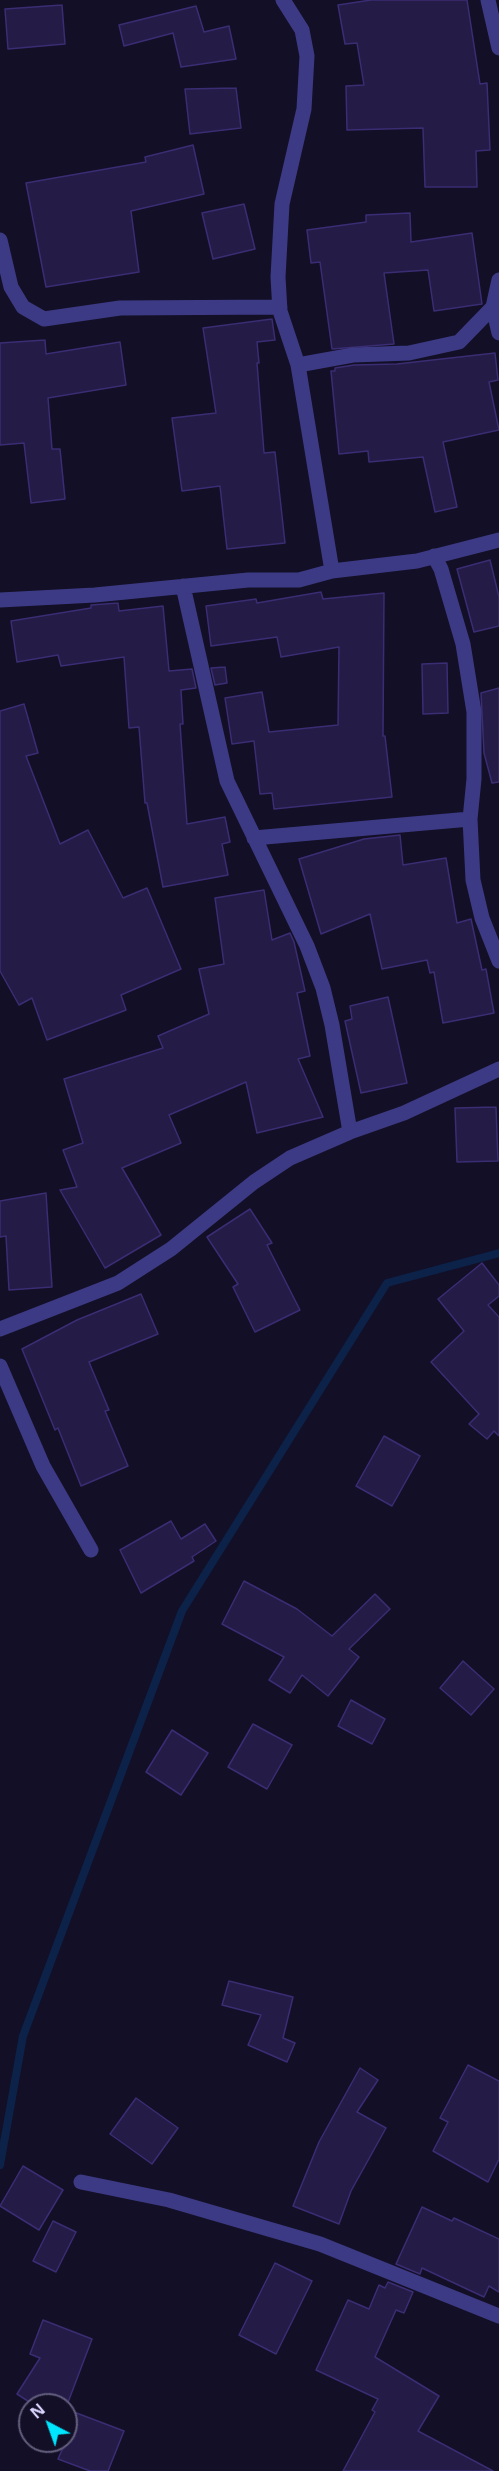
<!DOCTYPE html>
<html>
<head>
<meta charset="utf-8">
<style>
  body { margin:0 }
  #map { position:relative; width:499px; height:2471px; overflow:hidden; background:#130f26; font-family:"Noto Sans",sans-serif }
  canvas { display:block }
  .north { position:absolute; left:18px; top:2393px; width:60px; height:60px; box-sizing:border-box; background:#130f26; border:2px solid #625e7d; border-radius:50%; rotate:319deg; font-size:16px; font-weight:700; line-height:24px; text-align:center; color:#d9d4ff }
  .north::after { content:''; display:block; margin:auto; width:21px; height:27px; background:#00e5ff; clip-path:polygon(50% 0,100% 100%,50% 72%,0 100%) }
</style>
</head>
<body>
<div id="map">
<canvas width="499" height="2471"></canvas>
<div class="north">N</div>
</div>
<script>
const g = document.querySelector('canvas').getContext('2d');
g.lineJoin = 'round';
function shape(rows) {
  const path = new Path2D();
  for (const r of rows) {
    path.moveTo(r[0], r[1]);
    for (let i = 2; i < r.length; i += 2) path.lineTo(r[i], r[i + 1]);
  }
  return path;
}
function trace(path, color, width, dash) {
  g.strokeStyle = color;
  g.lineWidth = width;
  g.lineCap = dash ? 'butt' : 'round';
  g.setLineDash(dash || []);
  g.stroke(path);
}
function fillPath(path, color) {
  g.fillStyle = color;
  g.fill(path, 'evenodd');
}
const stream = shape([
  [0,2165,23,2036,182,1611,387,1283,499,1253]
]);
const building = shape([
  [371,0,467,0,480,84,487,83,490,150,476,151,477,187,425,187,423,128,347,130,346,86,364,85,357,43,345,44,338,5,371,0],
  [62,5,65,44,8,49,5,9,62,5],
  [196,6,204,32,229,26,236,59,181,67,173,33,124,46,119,25,196,6],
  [236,88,241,128,190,134,185,89,236,88],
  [193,145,204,194,131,211,139,272,46,287,26,183,146,162,145,157,193,145],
  [244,204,255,249,213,259,202,213,244,204],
  [410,213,411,242,472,233,482,304,434,311,428,270,384,273,394,344,332,349,320,262,311,263,307,230,366,222,366,215,410,213],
  [272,319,275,340,257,342,259,363,257,363,264,453,275,452,285,543,227,549,220,486,182,491,172,418,216,413,203,328,272,319],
  [45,340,46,354,120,342,126,385,48,398,52,449,60,449,65,499,31,503,24,443,0,445,0,343,45,340],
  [495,353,498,380,489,382,499,430,443,442,457,507,435,512,423,457,369,462,368,451,339,454,331,371,335,371,335,368,354,365,397,364,495,353],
  [490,560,499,597,499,626,474,632,457,569,490,560],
  [321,592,323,599,384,593,383,736,385,736,392,797,274,809,272,793,260,794,254,741,232,744,225,698,262,692,269,732,338,725,339,647,281,657,277,637,211,646,206,606,256,599,257,603,321,592],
  [118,603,119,611,163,606,169,671,192,669,196,688,181,690,183,724,180,724,187,824,225,817,230,842,222,844,228,875,163,887,147,803,145,803,139,727,129,728,124,657,61,666,58,655,17,662,11,621,91,608,91,605,118,603],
  [447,663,448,713,423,714,422,664,447,663],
  [225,667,227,683,215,685,211,668,225,667],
  [499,688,499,782,492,783,484,753,481,693,499,688],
  [24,704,38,753,26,756,60,844,88,830,123,898,147,888,181,969,121,995,126,1010,47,1040,32,998,19,1005,0,971,0,711,24,704],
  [400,835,403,865,446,858,457,923,471,919,482,970,486,969,494,1013,443,1023,434,972,430,973,427,960,382,969,370,914,321,934,299,859,364,839,400,835],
  [264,890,272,940,290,933,294,942,305,991,297,993,310,1056,298,1059,323,1117,257,1133,246,1082,169,1115,181,1143,122,1168,161,1235,105,1268,60,1190,77,1187,63,1150,83,1143,64,1079,163,1048,158,1036,209,1014,199,969,224,964,215,898,264,890],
  [388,997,407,1083,361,1093,345,1021,352,1019,350,1006,388,997],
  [496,1107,498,1161,457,1162,455,1108,496,1107],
  [46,1193,52,1287,9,1290,6,1236,0,1237,0,1201,46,1193],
  [250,1209,272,1243,267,1245,300,1310,255,1332,233,1287,238,1284,207,1237,250,1209],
  [482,1263,499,1285,499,1296,488,1305,499,1317,499,1436,494,1431,487,1439,469,1424,479,1414,431,1362,464,1331,438,1299,482,1263],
  [141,1294,158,1334,89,1362,109,1410,105,1411,128,1466,81,1486,58,1428,55,1430,22,1349,77,1320,141,1294],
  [384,1436,420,1456,392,1506,356,1486,384,1436],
  [171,1521,181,1539,205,1524,216,1541,192,1557,194,1561,141,1593,120,1550,171,1521],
  [244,1581,297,1609,332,1636,375,1594,390,1609,349,1649,359,1657,328,1696,302,1675,290,1693,269,1680,284,1657,222,1624,244,1581],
  [463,1661,494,1689,471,1715,440,1688,463,1661],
  [351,1700,385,1719,372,1744,338,1726,351,1700],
  [253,1724,292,1745,267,1789,228,1767,253,1724],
  [172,1730,208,1753,181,1795,146,1772,172,1730],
  [229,1981,293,1997,283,2038,295,2043,287,2062,248,2045,261,2015,222,2005,229,1981],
  [468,2065,499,2081,499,2159,488,2182,433,2151,448,2122,440,2118,468,2065],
  [360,2068,378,2080,357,2112,386,2128,351,2191,339,2224,293,2206,319,2142,360,2068],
  [136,2098,178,2128,152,2164,110,2134,136,2098],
  [23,2166,63,2190,39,2230,0,2206,23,2166],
  [422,2207,452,2221,454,2218,499,2239,499,2292,489,2286,484,2297,422,2268,420,2274,396,2264,422,2207],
  [53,2221,76,2232,56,2272,33,2261,53,2221],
  [275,2263,312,2281,276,2354,239,2335,275,2263],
  [388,2282,413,2292,404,2313,396,2310,375,2357,439,2396,418,2431,493,2471,343,2471,375,2412,372,2410,378,2399,316,2370,348,2300,369,2309,379,2285,385,2288,388,2282],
  [43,2320,92,2339,67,2405,34,2405,17,2394,40,2358,30,2354,43,2320],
  [66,2409,124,2431,108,2471,90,2471,58,2459,66,2441,66,2409]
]);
const minor = shape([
  [283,0,302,30,307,56,304,109,282,204,278,277,280,311,298,365,332,571],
  [488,0,499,48],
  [0,240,11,287,23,307,44,319,120,308,280,307],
  [493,307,499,333],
  [298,365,353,355,409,353,459,342,493,307,499,280],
  [434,556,441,569,463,644,474,712,474,779,470,819,473,880,482,918,499,961],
  [183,586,227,781,307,946,323,988,332,1025,350,1132],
  [0,600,95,595,248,580,299,580,332,571,417,561,499,540],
  [254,838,470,819],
  [0,1329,118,1283,171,1249,254,1182,290,1158,350,1132,404,1113,499,1069],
  [0,1366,43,1466,91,1550],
  [81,2182,169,2200,320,2244,499,2316]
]);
trace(stream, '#0c2248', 8);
fillPath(building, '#241b47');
trace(building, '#3b2d73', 1.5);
trace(minor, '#3d3a85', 15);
</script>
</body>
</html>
